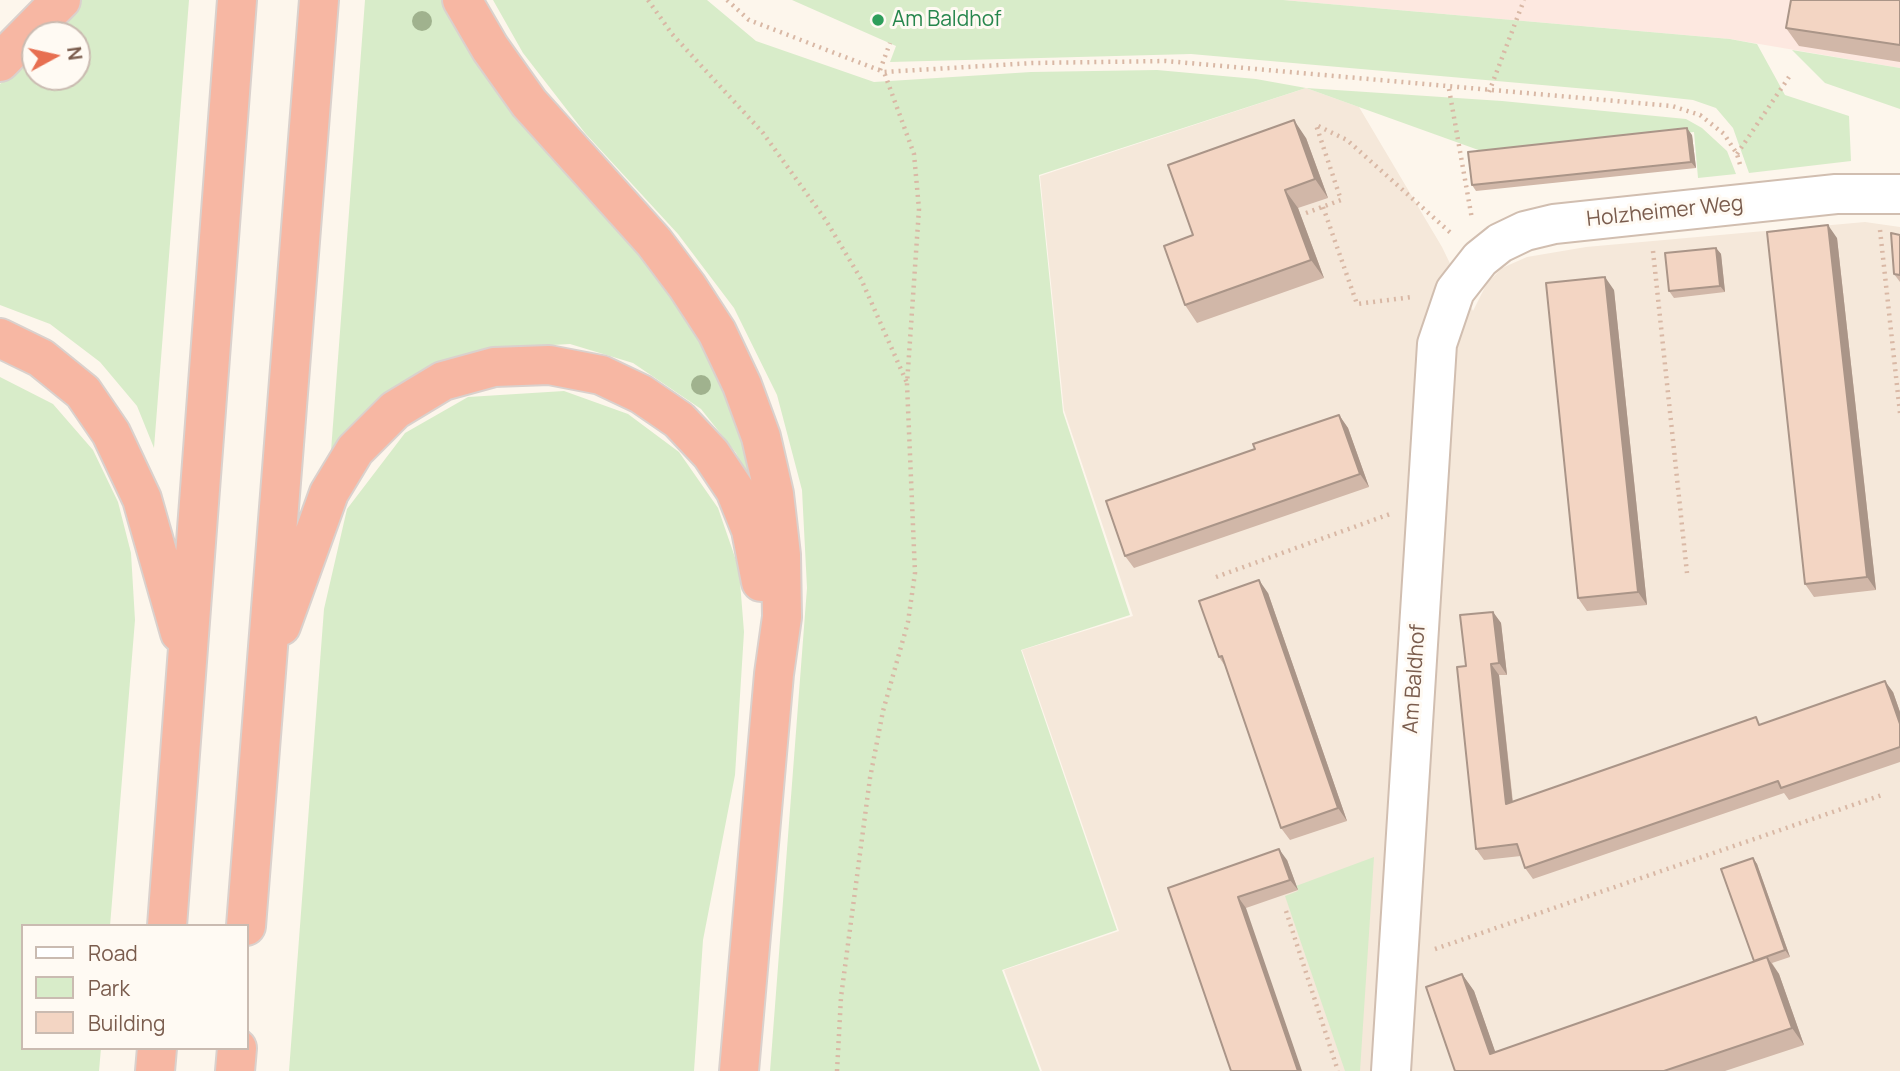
<!DOCTYPE html>
<html>
<head>
<meta charset="utf-8">
<style>
  body { margin:0 }
  #map { position:relative; width:1900px; height:1071px; overflow:hidden; background:#fdf6ec; font-family:Manrope,sans-serif }
  canvas { display:block }
  .legend { position:absolute; left:21px; top:924px; width:228px; height:126px; box-sizing:border-box; background:#fffaf3; border:2px solid #cabbb1; margin:0; padding:9px 12px; list-style:none; font-size:21px; color:#7a5c4d }
  .legend li { display:flex; align-items:center; gap:14px; height:35px }
  .legend b { width:35px; border:2px solid #cabbb1 }
  .north { position:absolute; left:21px; top:21px; width:70px; height:70px; box-sizing:border-box; background:#fffaf3; border:2px solid #cabbb1; border-radius:50%; rotate:82deg; font-size:19px; font-weight:700; line-height:28px; text-align:center; color:#7a5c4d }
  .north::after { content:''; display:block; margin:auto; width:24px; height:32px; background:#e76f51; clip-path:polygon(50% 0,100% 100%,50% 72%,0 100%) }
</style>
</head>
<body>
<div id="map">
<canvas width="1900" height="1071"></canvas>
<ul class="legend">
<li><b style="height:9px;background:#fff"></b>Road</li>
<li><b style="height:19px;background:#d8ecc9"></b>Park</li>
<li><b style="height:19px;background:#f3d5c3"></b>Building</li>
</ul>
<div class="north">N</div>
</div>
<script>
const g = document.querySelector('canvas').getContext('2d');
g.lineJoin = 'round';
function fillPath(path, color) {
  g.fillStyle = color;
  g.fill(path, 'evenodd');
}
function shape(rows) {
  const path = new Path2D();
  for (const r of rows) {
    path.moveTo(r[0], r[1]);
    for (let i = 2; i < r.length; i += 2) path.lineTo(r[i], r[i + 1]);
  }
  return path;
}
function trace(path, color, width, dash) {
  g.strokeStyle = color;
  g.lineWidth = width;
  g.lineCap = dash ? 'butt' : 'round';
  g.setLineDash(dash || []);
  g.stroke(path);
}
function drawText(font, color, halo, rows, align = 'center') {
  g.font = font + ' Manrope,sans-serif';
  g.lineWidth = 6;
  g.setLineDash([]);
  g.textBaseline = 'middle';
  g.strokeStyle = halo;
  g.fillStyle = color;
  for (const [text, x, y, turn = 0] of rows) {
    g.save();
    g.translate(x, y);
    g.rotate((+turn || 0) * Math.PI / 180);
    g.textAlign = isNaN(turn) ? turn : align;
    if (halo) g.strokeText(text, 0, 0);
    g.fillText(text, 0, 0);
    g.restore();
  }
}
const residential = shape([
  [1306,88,1359,107,1442,247,1473,311,1487,283,1502,268,1527,257,1586,247,1865,222,1900,227,1900,1071,1042,1071,1004,970,1119,931,1022,650,1133,616,1064,410,1040,176]
]);
const commercial = shape([
  [1283,0,1900,0,1900,68,1730,39]
]);
const green = shape([
  [81,0,189,0,154,448,137,406,100,362,50,324,0,305,0,84,35,50,35,77,77,77,77,35,51,35],
  [365,0,446,0,641,247,696,325,736,412,763,508,736,453,701,409,633,363,570,344,482,349,401,384,331,451],
  [493,0,707,0,756,41,874,82,1031,72,1157,70,1256,79,1306,88,1502,101,1686,119,1702,128,1727,151,1736,174,1698,178,1694,132,1484,152,1306,88,1039,175,1063,412,1130,615,1021,650,1117,930,1002,970,1040,1071,770,1071,807,588,802,490,777,395,734,308,678,234,585,133,523,53],
  [792,0,1283,0,1730,39,1757,44,1785,95,1849,116,1851,161,1749,173,1733,128,1716,108,1693,100,1610,91,1191,54,890,62,896,46],
  [1792,50,1900,68,1900,109,1825,83],
  [0,377,53,404,93,450,118,502,131,553,135,620,110,926,23,926,23,1048,101,1048,99,1071,0,1071],
  [564,391,628,414,679,452,718,508,739,569,744,632,735,775,703,940,694,1071,289,1071,324,609,347,509,405,433,468,397],
  [1374,857,1360,1071,1345,1071,1285,896,1298,891,1296,886]
]);
const path = shape([
  [648,0,672,34,763,133,825,219,861,279,907,383],
  [727,0,749,20,884,72,1033,63,1166,61,1672,106,1700,115,1724,134,1737,154,1741,168],
  [880,70,890,43],
  [1449,89,1472,219],
  [1489,92,1524,0],
  [1737,154,1789,77],
  [1323,207,1357,304,1412,297],
  [1306,213,1341,200,1316,125,1347,140,1453,235],
  [1880,230,1900,413],
  [1653,251,1687,573],
  [1216,577,1390,514],
  [1286,911,1338,1071],
  [1435,949,1882,795],
  [837,1071,841,997,870,778,883,711,908,622,915,573,907,384,919,209,914,154,884,72]
]);
const minor = shape([
  [1391,1071,1437,344,1455,291,1480,259,1500,243,1525,231,1554,224,1836,194,1900,194]
]);
const highway = shape([
  [462,0,490,48,529,103,654,242,687,286,717,332,742,385,761,437,774,494,781,555,782,617,774,674,739,1071],
  [0,62,61,0],
  [0,338,41,358,83,392,111,433,142,499,180,633],
  [281,626,329,493,355,450,395,410,443,381,494,367,549,365,601,375,641,394,679,420,711,454,735,490,751,530,761,582],
  [167,926,237,0],
  [246,926,319,0],
  [155,1071,157,1048],
  [235,1071,237,1048]
]);
const trees = [
  [422,21],
  [701,385]
];
const wall = shape([
  [1900,0,1900,62,1799,46,1786,28],
  [1692,135,1696,168,1476,191,1472,185],
  [1306,138,1328,198,1298,208,1324,278,1197,323,1185,305],
  [1900,235,1900,282,1894,274],
  [1837,238,1876,590,1814,597,1805,584],
  [1716,248,1721,254,1725,292,1674,298,1669,291],
  [1614,290,1647,605,1587,611,1578,598],
  [1339,415,1348,428,1369,487,1134,568,1125,556,1255,449],
  [1268,593,1347,821,1290,840,1281,828,1225,666,1219,657],
  [1493,612,1501,623,1507,675,1499,675,1513,802,1761,724,1893,692,1900,712,1900,762,1789,800,1784,793,1533,879,1525,868,1521,856,1484,860,1476,849],
  [1753,858,1757,864,1790,957,1772,963,1779,974,1804,1045,1725,1071,1455,1071,1462,974,1474,991,1495,1052,1754,962],
  [1287,860,1298,890,1246,908,1168,888]
]);
const shadedWall = shape([
  [1294,120,1306,138,1328,198,1315,179],
  [1687,128,1692,135,1696,168,1691,162],
  [1285,190,1298,208,1324,278,1311,260],
  [1828,225,1837,238,1876,590,1867,577],
  [1716,248,1721,254,1725,292,1720,286],
  [1605,277,1614,290,1647,605,1638,592],
  [1339,415,1348,428,1369,487,1360,474],
  [1259,580,1268,593,1347,821,1338,808],
  [1493,612,1501,623,1507,675,1499,663],
  [1491,664,1499,675,1514,816,1506,804],
  [1885,681,1893,692,1900,712,1900,724],
  [1279,849,1287,860,1298,890,1290,880],
  [1753,858,1757,864,1790,957,1785,950],
  [1238,897,1246,908,1302,1071,1298,1071],
  [1767,957,1779,974,1804,1045,1792,1028],
  [1462,974,1474,991,1502,1071,1490,1054]
]);
const building = shape([
  [1791,0,1900,0,1900,45,1786,28,1791,0],
  [1294,120,1315,179,1285,190,1311,260,1185,305,1164,246,1193,235,1168,165,1294,120],
  [1687,128,1691,162,1472,185,1468,152,1687,128],
  [1828,225,1867,577,1805,584,1767,232,1828,225],
  [1891,233,1900,235,1900,275,1894,274,1891,233],
  [1716,248,1720,286,1669,291,1665,253,1716,248],
  [1605,277,1638,592,1578,598,1546,283,1605,277],
  [1339,415,1360,474,1125,556,1106,501,1255,449,1253,444,1339,415],
  [1259,580,1338,808,1281,828,1222,656,1219,657,1199,601,1259,580],
  [1493,612,1499,663,1491,664,1506,804,1756,717,1759,725,1885,681,1900,724,1900,747,1781,788,1778,781,1525,868,1517,844,1476,849,1457,667,1466,666,1460,615,1493,612],
  [1279,849,1290,880,1238,897,1298,1071,1231,1071,1168,888,1279,849],
  [1753,858,1785,950,1754,961,1721,869,1753,858],
  [1767,957,1792,1028,1664,1071,1455,1071,1426,987,1462,974,1490,1054,1767,957]
]);
const markers = [
  [878,20,7,"#2e9e5b"]
];
const leisureNames = [
  ["Am Baldhof",892,20]
];
const streetNames = [
  ["Holzheimer Weg",1665,212,-6],
  ["Am Baldhof",1415,679,-86]
];
fillPath(residential, '#f5e8da');
fillPath(commercial, '#fde8e0');
fillPath(green, '#d8ecc9');
trace(minor, '#d1beb0', 42);
trace(highway, '#dad1cd', 42);
trace(path, '#d9b8a5', 4.5, [2, 5]);
trace(minor, '#fff', 38);
trace(highway, '#f7b7a3', 38);
g.fillStyle = '#a0b28e';
for (const [x, y] of trees) {
  g.beginPath();
  g.arc(x, y, 10, 0, 2 * Math.PI);
  g.fill();
}
fillPath(wall, '#d1b7a8');
fillPath(shadedWall, '#aa9588');
fillPath(building, '#f3d5c3');
trace(building, '#aa9588', 2);
for (const [x, y, r, color] of markers) {
  const dot = new Path2D();
  dot.arc(x, y, r, 0, 2 * Math.PI);
  g.fillStyle = color;
  g.fill(dot);
  trace(dot, '#fffaf3', 2.5);
}
drawText('21px', '#27864d', '#fffaf3', leisureNames, 'left');
drawText('21px', '#7a5c4d', '#fffaf3', streetNames);
</script>
</body>
</html>
